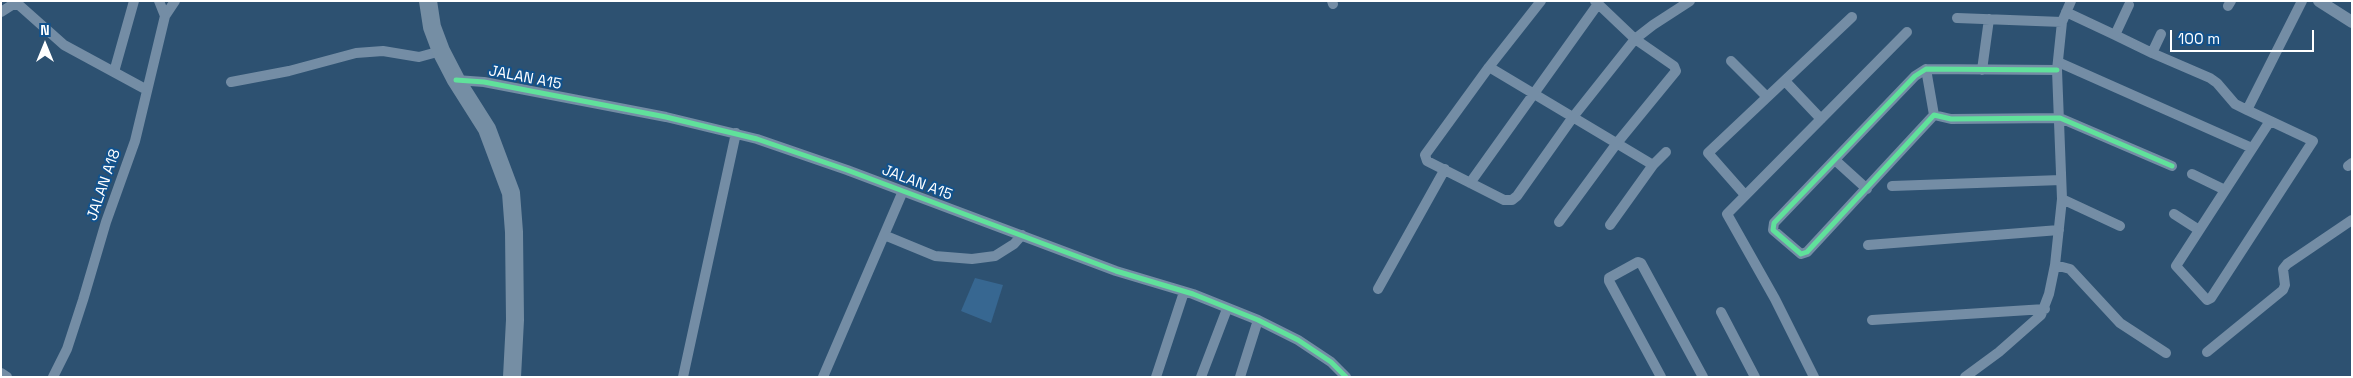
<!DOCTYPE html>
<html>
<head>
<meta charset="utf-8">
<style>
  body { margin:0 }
  #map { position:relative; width:2353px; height:378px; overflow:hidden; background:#2d5171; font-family:"Space Grotesk",sans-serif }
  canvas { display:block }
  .frame { position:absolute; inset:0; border:2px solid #fff; pointer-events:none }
  .north { position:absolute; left:20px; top:20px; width:50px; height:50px; -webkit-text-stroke:4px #11528d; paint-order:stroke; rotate:0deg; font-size:14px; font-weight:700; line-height:20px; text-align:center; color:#fff }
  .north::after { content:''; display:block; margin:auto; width:18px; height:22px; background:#fff; clip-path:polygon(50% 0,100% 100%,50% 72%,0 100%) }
  .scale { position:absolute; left:2170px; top:30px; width:144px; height:22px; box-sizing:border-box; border:2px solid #fff; border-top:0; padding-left:6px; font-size:15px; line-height:18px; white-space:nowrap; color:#fff; -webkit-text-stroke:4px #11528d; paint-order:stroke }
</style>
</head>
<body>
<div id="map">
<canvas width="2353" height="378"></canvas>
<div class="frame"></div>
<div class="north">N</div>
<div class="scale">100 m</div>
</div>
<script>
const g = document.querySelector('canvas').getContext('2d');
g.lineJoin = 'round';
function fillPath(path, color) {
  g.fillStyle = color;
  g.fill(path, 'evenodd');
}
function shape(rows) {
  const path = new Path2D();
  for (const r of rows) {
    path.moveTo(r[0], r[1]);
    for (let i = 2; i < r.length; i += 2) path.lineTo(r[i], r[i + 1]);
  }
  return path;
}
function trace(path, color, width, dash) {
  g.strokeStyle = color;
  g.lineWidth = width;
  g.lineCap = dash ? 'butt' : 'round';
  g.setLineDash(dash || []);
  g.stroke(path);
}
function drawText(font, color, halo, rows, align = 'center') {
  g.font = font + ' "Space Grotesk",sans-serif';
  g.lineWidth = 4;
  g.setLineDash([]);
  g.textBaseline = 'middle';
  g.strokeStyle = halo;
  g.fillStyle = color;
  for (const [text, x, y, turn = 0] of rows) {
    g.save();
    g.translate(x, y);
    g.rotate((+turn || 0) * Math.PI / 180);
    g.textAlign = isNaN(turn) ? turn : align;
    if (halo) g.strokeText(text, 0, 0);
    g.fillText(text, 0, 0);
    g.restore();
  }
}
const water = shape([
  [975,278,1003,285,991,323,961,311]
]);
const minor = shape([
  [159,1,165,16],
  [1332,1,1333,4],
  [1541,1,1489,67,1425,155,1427,161,1504,200,1512,200,1517,196,1573,117,1635,39,1653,25,1690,1],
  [2228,6,2231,1],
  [1,12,12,5,19,5,64,45,147,90],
  [2066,12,2115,35,2129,5],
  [1957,18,2062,22],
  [2115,35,2152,53,2161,34],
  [2152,53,2210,78,2217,83,2235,104,2247,110,2302,1],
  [1731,61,1767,97],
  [2058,62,2252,148],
  [1489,67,1653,165],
  [1926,69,1934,115],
  [1982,70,1989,19],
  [2057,70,1926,69,1915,76,1774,223,1773,230,1801,254,1807,252,1934,115,1951,119,2060,118,2172,166],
  [114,72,134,1],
  [456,80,484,82,666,117,757,139,847,170,1116,271,1193,294,1258,320,1298,340,1331,362,1346,377],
  [1785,81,1821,119],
  [231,82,289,71,356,53,383,51,419,57,441,51],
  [2247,110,2313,141,2211,298,2207,300,2176,266,2270,121],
  [1835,160,1867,189],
  [2348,166,2352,163],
  [2192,174,2225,190],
  [1470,183,1598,4],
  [1892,186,2061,180],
  [1745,195,1708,153,1852,17],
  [2062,199,2120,226],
  [2174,214,2199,230],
  [1559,222,1617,143,1676,71,1674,66,1635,39,1595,1],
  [1610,225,1653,165,1666,152],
  [884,235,935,256,972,259,995,256,1014,244,1022,235],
  [1868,245,2059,230],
  [2055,265,2070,269,2120,323,2166,353],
  [1378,289,1445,169],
  [1721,312,1755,377],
  [1872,320,2045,309],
  [2207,352,2283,290,2285,285,2283,269,2287,264,2352,220],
  [1,373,7,377],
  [53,377,67,349,83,300,106,222,135,141,165,16,175,1],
  [683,377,736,133],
  [823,377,903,191],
  [1156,377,1184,292],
  [1201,377,1227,309],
  [1240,377,1258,320],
  [1661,377,1609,281,1609,278,1638,262,1641,263,1703,377],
  [1814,377,1775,299,1727,214,1907,32],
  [1965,377,1999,352,2041,315,2049,294,2055,265,2062,199,2057,70,2062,22,2071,1]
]);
const tertiary = shape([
  [2319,1,2352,22]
]);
const trunk = shape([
  [428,1,432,27,441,51,456,80,487,129,511,193,514,232,515,320,512,377]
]);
const cycleway = shape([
  [2057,70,1926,69,1915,76,1774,223,1773,230,1801,254,1807,252,1934,115,1951,119,2060,118,2172,166],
  [456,80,484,82,666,117,757,139,847,170,1116,271,1193,294,1258,320,1298,340,1331,362,1346,377]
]);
const streetNames = [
  ["JALAN A15",525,78,11],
  ["JALAN A15",917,183,21],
  ["JALAN A18",104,185,-71]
];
fillPath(water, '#376791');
trace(minor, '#748da5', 10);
trace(tertiary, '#748da5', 12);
trace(trunk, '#758ea4', 18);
trace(cycleway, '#60e19b', 5);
drawText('15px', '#fff', '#11528d', streetNames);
</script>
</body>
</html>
